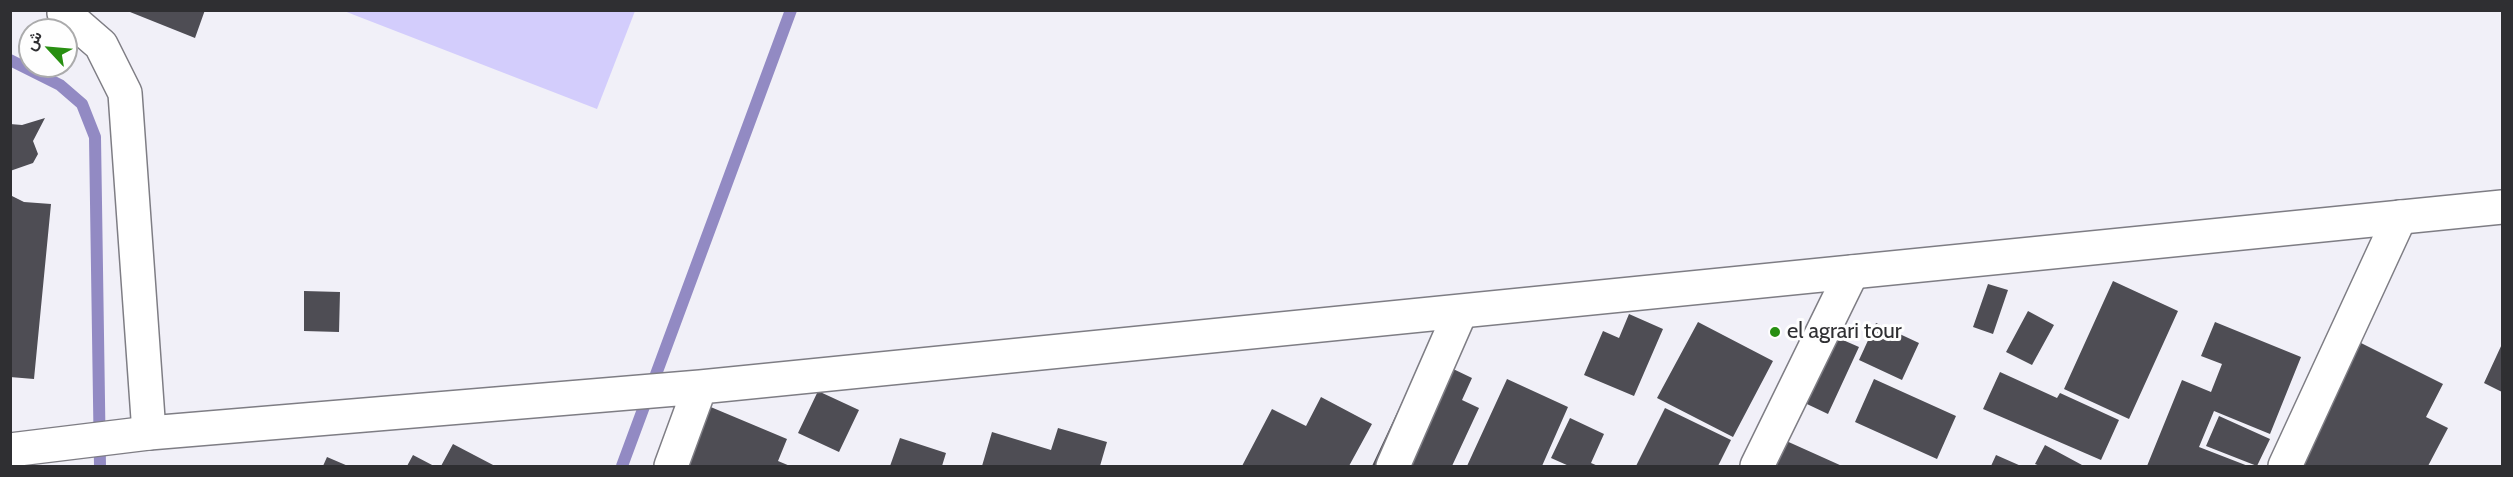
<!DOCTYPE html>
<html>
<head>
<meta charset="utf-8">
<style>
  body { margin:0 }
  #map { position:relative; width:2513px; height:477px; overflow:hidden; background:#f1f0f8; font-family:Cabin,Vazirmatn,sans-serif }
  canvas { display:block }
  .frame { position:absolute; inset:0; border:12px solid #2f2f32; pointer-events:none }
  .north { position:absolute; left:18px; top:18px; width:60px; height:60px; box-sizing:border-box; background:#fefefe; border:2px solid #ababac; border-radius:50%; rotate:296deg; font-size:16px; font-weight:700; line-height:24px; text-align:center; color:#2f2f32 }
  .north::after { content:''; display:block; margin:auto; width:21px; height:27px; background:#288f11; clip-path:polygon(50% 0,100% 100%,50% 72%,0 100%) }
</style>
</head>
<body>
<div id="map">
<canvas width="2513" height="477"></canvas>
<div class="frame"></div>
<div class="north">ش</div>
</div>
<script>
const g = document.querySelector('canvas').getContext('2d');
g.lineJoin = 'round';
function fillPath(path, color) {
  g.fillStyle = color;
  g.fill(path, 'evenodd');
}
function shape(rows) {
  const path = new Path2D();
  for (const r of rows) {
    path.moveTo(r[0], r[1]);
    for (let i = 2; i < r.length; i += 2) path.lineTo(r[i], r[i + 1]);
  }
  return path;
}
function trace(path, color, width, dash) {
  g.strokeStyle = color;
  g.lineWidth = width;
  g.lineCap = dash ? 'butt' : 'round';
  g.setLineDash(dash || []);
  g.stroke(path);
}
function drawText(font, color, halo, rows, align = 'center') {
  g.font = font + ' Cabin,sans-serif';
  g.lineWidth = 6;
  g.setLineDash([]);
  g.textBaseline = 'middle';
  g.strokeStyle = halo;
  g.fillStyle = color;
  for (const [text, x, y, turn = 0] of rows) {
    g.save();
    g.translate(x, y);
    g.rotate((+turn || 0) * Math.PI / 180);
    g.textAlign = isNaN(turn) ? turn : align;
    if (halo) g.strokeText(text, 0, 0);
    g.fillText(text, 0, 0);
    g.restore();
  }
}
const green = shape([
  [344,11,635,11,597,109]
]);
const stream = shape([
  [10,60,60,85,82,104,95,137,100,466],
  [622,466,791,10]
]);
const building = shape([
  [125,10,205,10,195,38],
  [45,118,33,141,38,154,33,163,10,171,10,124,22,125],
  [10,195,24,202,51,204,34,379,10,377],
  [2113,281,2178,311,2129,419,2064,389],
  [1988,284,2008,290,1993,334,1973,327],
  [304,291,340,292,339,332,304,331],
  [2028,311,2054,325,2032,365,2006,352],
  [1629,314,1663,329,1634,396,1584,375,1603,331,1619,338],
  [1698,322,1773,361,1733,437,1657,398],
  [2215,322,2301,357,2270,434,2214,411,2199,447,2248,466,2147,466,2182,380,2211,392,2222,364,2201,356],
  [1876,323,1919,343,1902,380,1859,360],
  [1820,330,1859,347,1828,414,1790,396],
  [2357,341,2443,384,2426,417,2448,428,2428,466,2306,466,2296,461],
  [2502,344,2502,392,2484,383],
  [1424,355,1472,378,1462,400,1479,408,1452,466,1372,466],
  [2000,372,2057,398,2060,393,2119,420,2101,460,1983,409],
  [1507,379,1568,407,1542,466,1467,466],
  [1874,379,1956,416,1937,459,1855,422],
  [818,391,859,410,839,452,798,433],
  [1321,397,1372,424,1349,466,1242,466,1272,409,1306,426],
  [694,400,787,439,778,461,790,466,666,466],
  [1665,408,1731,440,1718,466,1636,466],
  [2219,416,2270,439,2257,466,2206,446],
  [1570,418,1604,434,1591,463,1598,466,1569,466,1551,458],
  [1058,428,1107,442,1100,466,982,466,992,432,1051,450],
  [1773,435,1842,466,1758,466],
  [900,438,946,453,942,466,890,466],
  [453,444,495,466,441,466],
  [2045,445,2082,465,2081,466,2040,466,2035,464],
  [413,455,434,466,407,466],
  [1996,455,2021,466,1991,466],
  [327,457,348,466,323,466]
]);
const street = shape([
  [65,10,64,13,101,45,125,93,149,433],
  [1393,466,1460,313],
  [1757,466,1852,272],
  [2285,466,2400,217]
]);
const secondary = shape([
  [10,450,149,433,700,387,2502,207],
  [671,466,700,387]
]);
const markers = [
  [1775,332,6,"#288f11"]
];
const poiNames = [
  ["el agrari tour",1787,332]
];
fillPath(green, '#d3cdfc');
trace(stream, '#928ac3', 12);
fillPath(building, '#4e4d54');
trace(street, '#7e7d84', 36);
trace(secondary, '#7e7d84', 36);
trace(street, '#fff', 33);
trace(secondary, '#fff', 33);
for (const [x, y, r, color] of markers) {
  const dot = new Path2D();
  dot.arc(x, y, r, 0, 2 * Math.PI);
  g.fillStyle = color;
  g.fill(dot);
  trace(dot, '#fefefe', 2);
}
drawText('22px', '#2f2f32', '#fefefe', poiNames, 'left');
</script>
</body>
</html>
